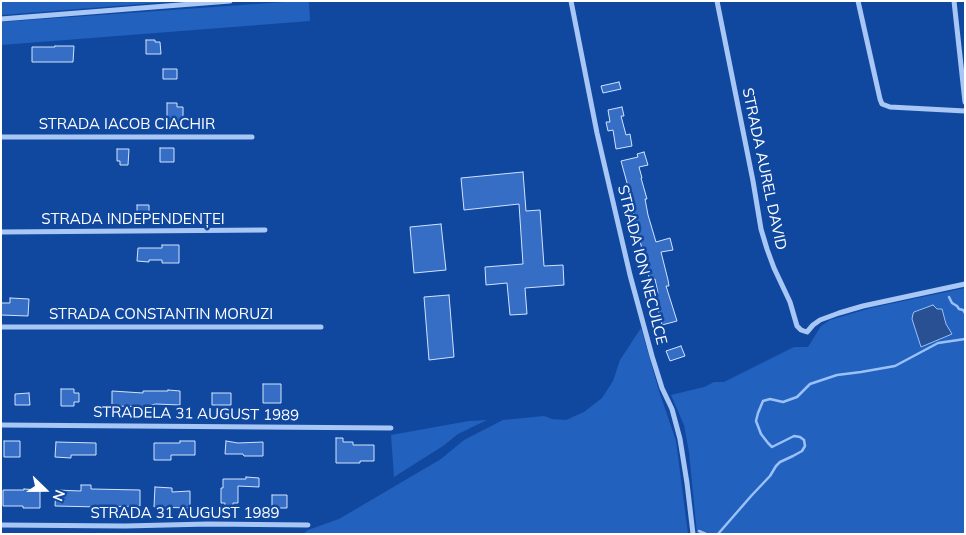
<!DOCTYPE html>
<html>
<head>
<meta charset="utf-8">
<style>
  body { margin:0 }
  #map { position:relative; width:966px; height:535px; overflow:hidden; background:#11489f; font-family:Mulish,sans-serif }
  canvas { display:block }
  .frame { position:absolute; inset:0; border:2px solid #fff; pointer-events:none }
  .north { position:absolute; left:20px; top:465px; width:50px; height:50px; -webkit-text-stroke:4px #11489f; paint-order:stroke; rotate:112deg; font-size:14px; font-weight:700; line-height:20px; text-align:center; color:#fff }
  .north::after { content:''; display:block; margin:auto; width:18px; height:22px; background:#fff; clip-path:polygon(50% 0,100% 100%,50% 72%,0 100%) }
</style>
</head>
<body>
<div id="map">
<canvas width="966" height="535"></canvas>
<div class="frame"></div>
<div class="north">N</div>
</div>
<script>
const g = document.querySelector('canvas').getContext('2d');
g.lineJoin = 'round';
function fillPath(path, color) {
  g.fillStyle = color;
  g.fill(path, 'evenodd');
}
function shape(rows) {
  const path = new Path2D();
  for (const r of rows) {
    path.moveTo(r[0], r[1]);
    for (let i = 2; i < r.length; i += 2) path.lineTo(r[i], r[i + 1]);
  }
  return path;
}
function trace(path, color, width, dash) {
  g.strokeStyle = color;
  g.lineWidth = width;
  g.lineCap = dash ? 'butt' : 'round';
  g.setLineDash(dash || []);
  g.stroke(path);
}
function drawText(font, color, halo, rows, align = 'center') {
  g.font = font + ' Mulish,sans-serif';
  g.lineWidth = 5;
  g.setLineDash([]);
  g.textBaseline = 'middle';
  g.strokeStyle = halo;
  g.fillStyle = color;
  for (const [text, x, y, turn = 0] of rows) {
    g.save();
    g.translate(x, y);
    g.rotate((+turn || 0) * Math.PI / 180);
    g.textAlign = isNaN(turn) ? turn : align;
    if (halo) g.strokeText(text, 0, 0);
    g.fillText(text, 0, 0);
    g.restore();
  }
}
const green = shape([
  [11,1,179,1,1,15,1,2],
  [299,1,309,1,310,21,1,45,1,22],
  [965,288,965,534,697,534,689,452,684,425,671,395,704,387,714,382,724,382,794,347,808,347,821,326,830,320,871,308],
  [641,328,659,391,676,441,688,534,303,534,308,530,339,519,441,459,464,440,503,420,544,416,552,419,566,420,584,412,602,398,613,381,620,360],
  [487,420,458,434,443,446,394,477,391,435,469,421]
]);
const water = shape([
  [933,305,937,309,942,309,946,324,952,334,921,347,912,319,913,314,914,312,933,305]
]);
const stream = shape([
  [949,297,952,303,957,306,959,309,963,310,965,313],
  [699,531,706,534],
  [718,534,752,495,770,476,776,466,780,462,793,456,802,451,805,446,804,440,800,437,794,436,772,447,768,443,761,434,756,421,758,413,763,401,770,399,783,402,797,397,810,384,837,375,861,372,895,366,938,343,965,339]
]);
const building = shape([
  [146,40,155,40,155,42,160,42,161,54,146,54,146,40],
  [55,46,74,46,73,62,32,62,32,47,55,47,55,46],
  [163,69,177,69,177,79,163,79,163,69],
  [619,82,621,89,603,93,601,86,619,82],
  [167,103,177,103,177,107,183,107,183,121,167,121,167,103],
  [622,107,624,116,621,116,626,135,630,134,632,146,616,149,613,130,608,131,606,122,610,122,608,110,622,107],
  [160,148,174,148,174,162,160,162,160,148],
  [117,149,129,149,128,165,120,165,120,161,117,161,117,149],
  [644,152,648,165,639,167,642,178,641,178,647,199,645,199,648,215,656,242,670,238,673,250,661,252,668,280,669,286,666,286,677,321,662,325,654,294,658,293,655,279,650,281,645,262,635,220,632,206,633,205,621,161,638,157,637,154,644,152],
  [523,172,526,211,540,210,544,266,563,265,564,285,525,288,527,314,510,315,507,283,486,285,485,267,523,264,519,204,464,210,461,178,523,172],
  [137,205,149,205,149,219,137,219,137,205],
  [441,224,446,270,414,273,410,227,441,224],
  [162,245,179,245,179,263,162,263,162,260,149,260,149,262,137,261,138,248,162,248,162,245],
  [449,295,454,357,429,360,424,297,449,295],
  [10,298,29,299,28,316,1,315,1,303,10,303,10,298],
  [681,346,685,356,670,361,666,351,681,346],
  [263,384,281,384,281,403,263,403,263,384],
  [61,389,74,389,74,393,79,393,79,402,74,402,74,406,61,406,61,389],
  [168,390,180,391,180,405,156,404,151,405,151,407,112,406,112,391,143,393,143,391,168,391,168,390],
  [29,393,30,405,15,405,15,394,29,393],
  [212,393,231,393,231,405,212,405,212,393],
  [336,438,343,438,343,442,353,442,353,445,374,445,374,461,360,461,360,463,336,463,336,438],
  [4,441,20,441,20,457,4,457,4,441],
  [180,441,195,441,195,455,171,455,171,460,154,460,154,443,180,443,180,441],
  [226,441,238,443,263,442,263,456,244,456,243,454,225,454,226,441],
  [56,442,96,443,96,455,71,455,71,458,55,457,56,442],
  [246,477,259,478,259,487,238,486,238,503,233,503,233,508,225,507,225,503,221,503,221,488,223,488,223,479,246,479,246,477],
  [81,485,91,485,91,489,140,490,140,506,99,507,55,506,56,490,81,491,81,485],
  [155,487,172,488,172,492,190,491,190,508,154,507,155,487],
  [24,489,40,490,40,508,23,508,23,506,3,506,3,490,24,490,24,489],
  [272,495,287,495,287,508,272,508,272,495]
]);
const street = shape([
  [571,1,597,133,630,275,652,356,662,388,672,409,680,439,687,483,693,534],
  [717,1,753,181,761,229,767,249,774,268,790,302,797,326,801,330,807,332,813,325,820,320,839,313,863,306,965,284],
  [858,1,880,99,882,104,890,107,965,111],
  [954,1,965,102],
  [1,19,230,1],
  [1,137,252,137],
  [1,232,265,230],
  [1,327,321,327],
  [1,425,391,428],
  [1,525,125,526,208,524,308,525]
]);
const streetNames = [
  ["STRADA IACOB CIACHIR",127,124],
  ["STRADA AUREL DAVID",764,169,78],
  ["STRADA INDEPENDENȚEI",133,219],
  ["STRADA ION NECULCE",642,265,76],
  ["STRADA CONSTANTIN MORUZI",161,314],
  ["STRADELA 31 AUGUST 1989",196,414,1],
  ["STRADA 31 AUGUST 1989",185,513]
];
fillPath(green, '#2361be');
fillPath(water, '#295092');
trace(water, '#9ac1f8', 1);
trace(stream, '#9ac1f8', 2.5);
fillPath(building, '#356ec4');
trace(building, '#d1e3fe', 1);
trace(street, '#a8c7f5', 5);
drawText('15px', '#fff', '#11489f', streetNames);
</script>
</body>
</html>
